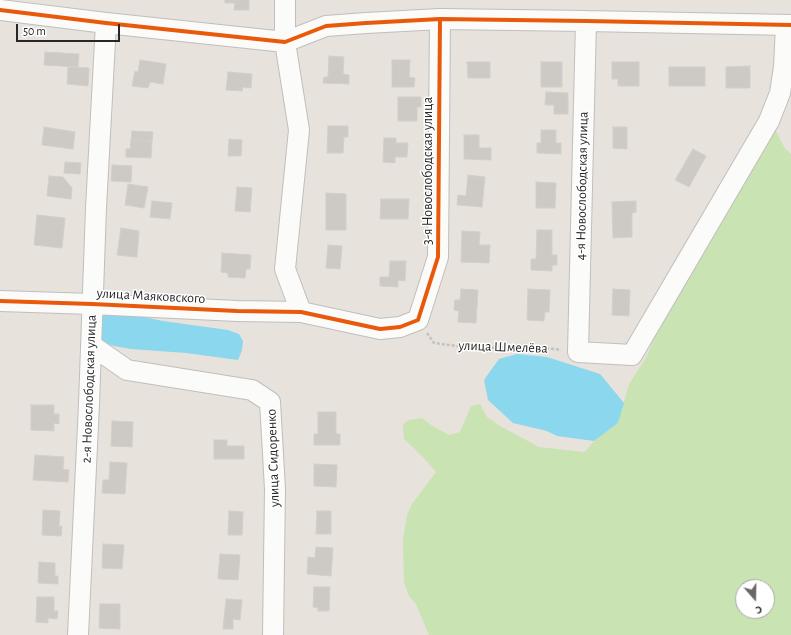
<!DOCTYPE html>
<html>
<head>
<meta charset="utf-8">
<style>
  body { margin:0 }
  #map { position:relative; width:791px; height:635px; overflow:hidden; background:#e7e2dc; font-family:"Alegreya Sans",sans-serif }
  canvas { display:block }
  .north { position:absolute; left:735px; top:579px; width:40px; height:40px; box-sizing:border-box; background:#fff; border:1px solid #a9a9a9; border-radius:50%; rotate:160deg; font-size:11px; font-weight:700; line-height:16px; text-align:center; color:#272727 }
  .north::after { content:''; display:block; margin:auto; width:14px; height:18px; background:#6a6866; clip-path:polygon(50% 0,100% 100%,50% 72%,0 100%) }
  .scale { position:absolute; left:16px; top:24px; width:104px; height:18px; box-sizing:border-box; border:2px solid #272727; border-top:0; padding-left:5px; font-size:12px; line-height:14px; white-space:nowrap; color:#272727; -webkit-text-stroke:3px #fff; paint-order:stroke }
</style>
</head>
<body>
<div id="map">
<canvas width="791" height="635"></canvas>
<div class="north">С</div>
<div class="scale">50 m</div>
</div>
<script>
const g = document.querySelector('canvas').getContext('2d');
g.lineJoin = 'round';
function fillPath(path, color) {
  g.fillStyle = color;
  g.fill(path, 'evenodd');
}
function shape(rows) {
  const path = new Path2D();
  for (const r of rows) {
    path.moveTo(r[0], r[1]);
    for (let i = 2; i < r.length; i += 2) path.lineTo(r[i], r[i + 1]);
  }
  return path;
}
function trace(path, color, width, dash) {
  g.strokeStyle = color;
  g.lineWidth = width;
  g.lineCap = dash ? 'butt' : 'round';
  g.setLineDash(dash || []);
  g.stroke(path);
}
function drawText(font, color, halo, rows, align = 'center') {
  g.font = font + ' "Alegreya Sans",sans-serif';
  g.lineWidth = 3;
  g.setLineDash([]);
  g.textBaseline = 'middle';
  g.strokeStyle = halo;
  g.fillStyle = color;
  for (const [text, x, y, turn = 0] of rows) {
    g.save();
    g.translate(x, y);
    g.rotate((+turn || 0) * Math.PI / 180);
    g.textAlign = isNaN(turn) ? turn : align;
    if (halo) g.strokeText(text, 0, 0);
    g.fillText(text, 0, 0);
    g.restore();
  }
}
const green = shape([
  [775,129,784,147,791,154,791,635,429,635,416,604,409,596,404,582,403,540,407,515,412,504,436,472,423,457,404,439,403,424,409,420,422,418,431,425,449,435,460,432,471,406,480,404,487,417,500,426,539,447,585,452,594,441,618,423,629,384,647,356,664,311],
  [743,587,767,587,767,611,743,611]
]);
const water = shape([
  [111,313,124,313,163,321,228,330,239,334,243,341,242,350,238,360,186,353,131,349,114,346,102,342,100,331,102,316],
  [517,354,547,357,600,374,624,403,618,423,594,441,557,436,547,431,513,423,488,400,484,380,499,359]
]);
const building = shape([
  [225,0,249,0,249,10,234,10,235,3,225,3,225,0],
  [45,52,79,54,78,67,44,65,45,52],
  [329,56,344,57,343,74,349,75,349,84,323,83,324,77,328,77,329,56],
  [140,60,166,64,163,84,150,82,148,88,132,86,135,71,138,72,140,60],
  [392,60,410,60,409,77,415,78,414,87,392,87,392,60],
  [467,62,490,62,490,78,468,78,467,62],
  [541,62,562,62,562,87,541,87,541,62],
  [612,62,639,62,639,86,618,86,618,79,612,79,612,62],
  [750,66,750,88,726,88,726,67,750,66],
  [68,67,89,68,88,86,67,84,68,67],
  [669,67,705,67,705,86,669,86,669,67],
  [228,72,252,74,251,88,243,87,242,91,226,90,228,72],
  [546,92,568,93,568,114,554,114,554,105,545,105,546,92],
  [398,97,421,97,421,107,417,107,417,121,398,121,398,97],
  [328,126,348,126,348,137,344,137,343,153,327,153,328,126],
  [44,127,75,132,73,149,42,145,44,127],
  [613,127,627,127,627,149,613,148,613,127],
  [541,130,556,130,556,143,561,143,561,154,537,153,537,143,541,143,541,130],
  [132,131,153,132,152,141,131,140,132,131],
  [464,135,479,135,479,148,491,148,491,160,464,159,464,135],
  [384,138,396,138,396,143,408,143,407,157,395,157,395,163,383,162,384,138],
  [229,139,242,140,241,156,228,156,229,139],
  [131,140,152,141,151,158,126,157,126,149,130,149,131,140],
  [693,149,706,156,689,187,675,180,693,149],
  [65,162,81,163,80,174,64,173,65,162],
  [112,165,132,166,131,182,111,181,112,165],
  [468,175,485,177,482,207,457,205,458,195,466,196,468,175],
  [49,176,63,177,72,188,71,199,47,196,49,176],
  [536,182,556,183,555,208,536,208,536,182],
  [128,184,148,187,144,208,125,205,128,184],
  [237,187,252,188,250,212,235,211,237,187],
  [326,193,346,194,346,230,326,230,326,193],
  [381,199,409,199,408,219,380,219,381,199],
  [152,201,172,203,170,219,150,217,152,201],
  [636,201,636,212,632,213,632,237,613,238,612,202,636,201],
  [37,215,65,218,62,248,34,245,37,215],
  [121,228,139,231,137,257,117,255,121,228],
  [537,230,552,230,552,255,557,255,557,265,552,265,552,271,531,270,531,259,536,259,537,230],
  [462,231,480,232,479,245,490,245,489,263,461,262,462,231],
  [328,245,342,246,340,269,326,268,328,245],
  [222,253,251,255,250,269,246,269,245,278,228,277,228,273,221,272,222,253],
  [390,261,406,261,405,281,398,280,398,287,380,286,380,277,389,277,390,261],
  [461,289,478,290,476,323,458,322,459,311,454,310,455,300,460,300,461,289],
  [528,289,550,290,549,312,545,312,544,321,527,320,528,289],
  [613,289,630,290,629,316,612,315,613,289],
  [31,405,54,405,54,414,59,414,59,424,54,423,54,431,31,430,31,405],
  [318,412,336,412,336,434,340,434,340,445,314,445,314,434,318,434,318,412],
  [112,421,133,422,132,447,111,446,112,421],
  [214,440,227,440,227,446,244,446,244,459,214,459,214,440],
  [35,455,64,457,63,469,69,470,68,482,33,480,35,455],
  [110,462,127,463,125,494,102,493,103,480,109,480,110,462],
  [314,464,337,465,336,487,314,486,314,464],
  [43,510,60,511,59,526,62,526,61,536,42,535,43,510],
  [229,511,243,512,242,535,228,535,229,511],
  [317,511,331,511,331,534,316,534,317,511],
  [103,544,124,545,122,569,102,568,103,544],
  [316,547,333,548,331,576,307,574,308,557,315,558,316,547],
  [220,554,240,555,238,580,218,579,220,554],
  [39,562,55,563,55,576,58,576,58,584,38,583,39,562],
  [314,587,330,587,329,611,318,611,318,608,313,607,314,587],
  [37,597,54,597,54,611,58,611,57,619,48,618,48,623,36,622,37,597],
  [226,599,242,600,240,620,233,619,233,629,223,629,226,599],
  [100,604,120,604,120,629,99,628,100,604]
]);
const path = shape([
  [427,333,434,343,480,349,522,345,561,350]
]);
const minor = shape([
  [285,0,285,42,299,130,285,269,301,312],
  [0,10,106,23,285,42,326,26,366,23,440,19,586,21,791,25],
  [586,21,578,352,632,355,769,121,780,93,784,67,786,25],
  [0,301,92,304,237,311,301,312,380,329,400,327,418,320,438,257,440,19],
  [91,345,127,370,252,390,270,402,275,489,273,635],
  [78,635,89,404,96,208,106,23]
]);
const cycleway = shape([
  [0,10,106,23,285,42,326,26,366,23,440,19,586,21,791,25],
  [0,301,92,304,237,311,301,312,380,329,400,327,418,320,438,257,440,19]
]);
const streetNames = [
  ["3-я Новослободская улица",428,171,-90],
  ["4-я Новослободская улица",582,186,-89],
  ["улица Маяковского",151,296,3],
  ["улица Шмелёва",503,347,2],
  ["2-я Новослободская улица",89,389,-88],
  ["улица Сидоренко",273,458,-92]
];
fillPath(green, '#c9e4b2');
fillPath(water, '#8bd7ed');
fillPath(building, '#cdcac6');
trace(building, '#d2cec8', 1);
trace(minor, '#c0bebe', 22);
trace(path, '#c2c2c1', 2.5, [3, 2]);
trace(minor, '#fbfbfa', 20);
trace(cycleway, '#e8590c', 4);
drawText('14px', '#272727', '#fff', streetNames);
</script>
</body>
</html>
